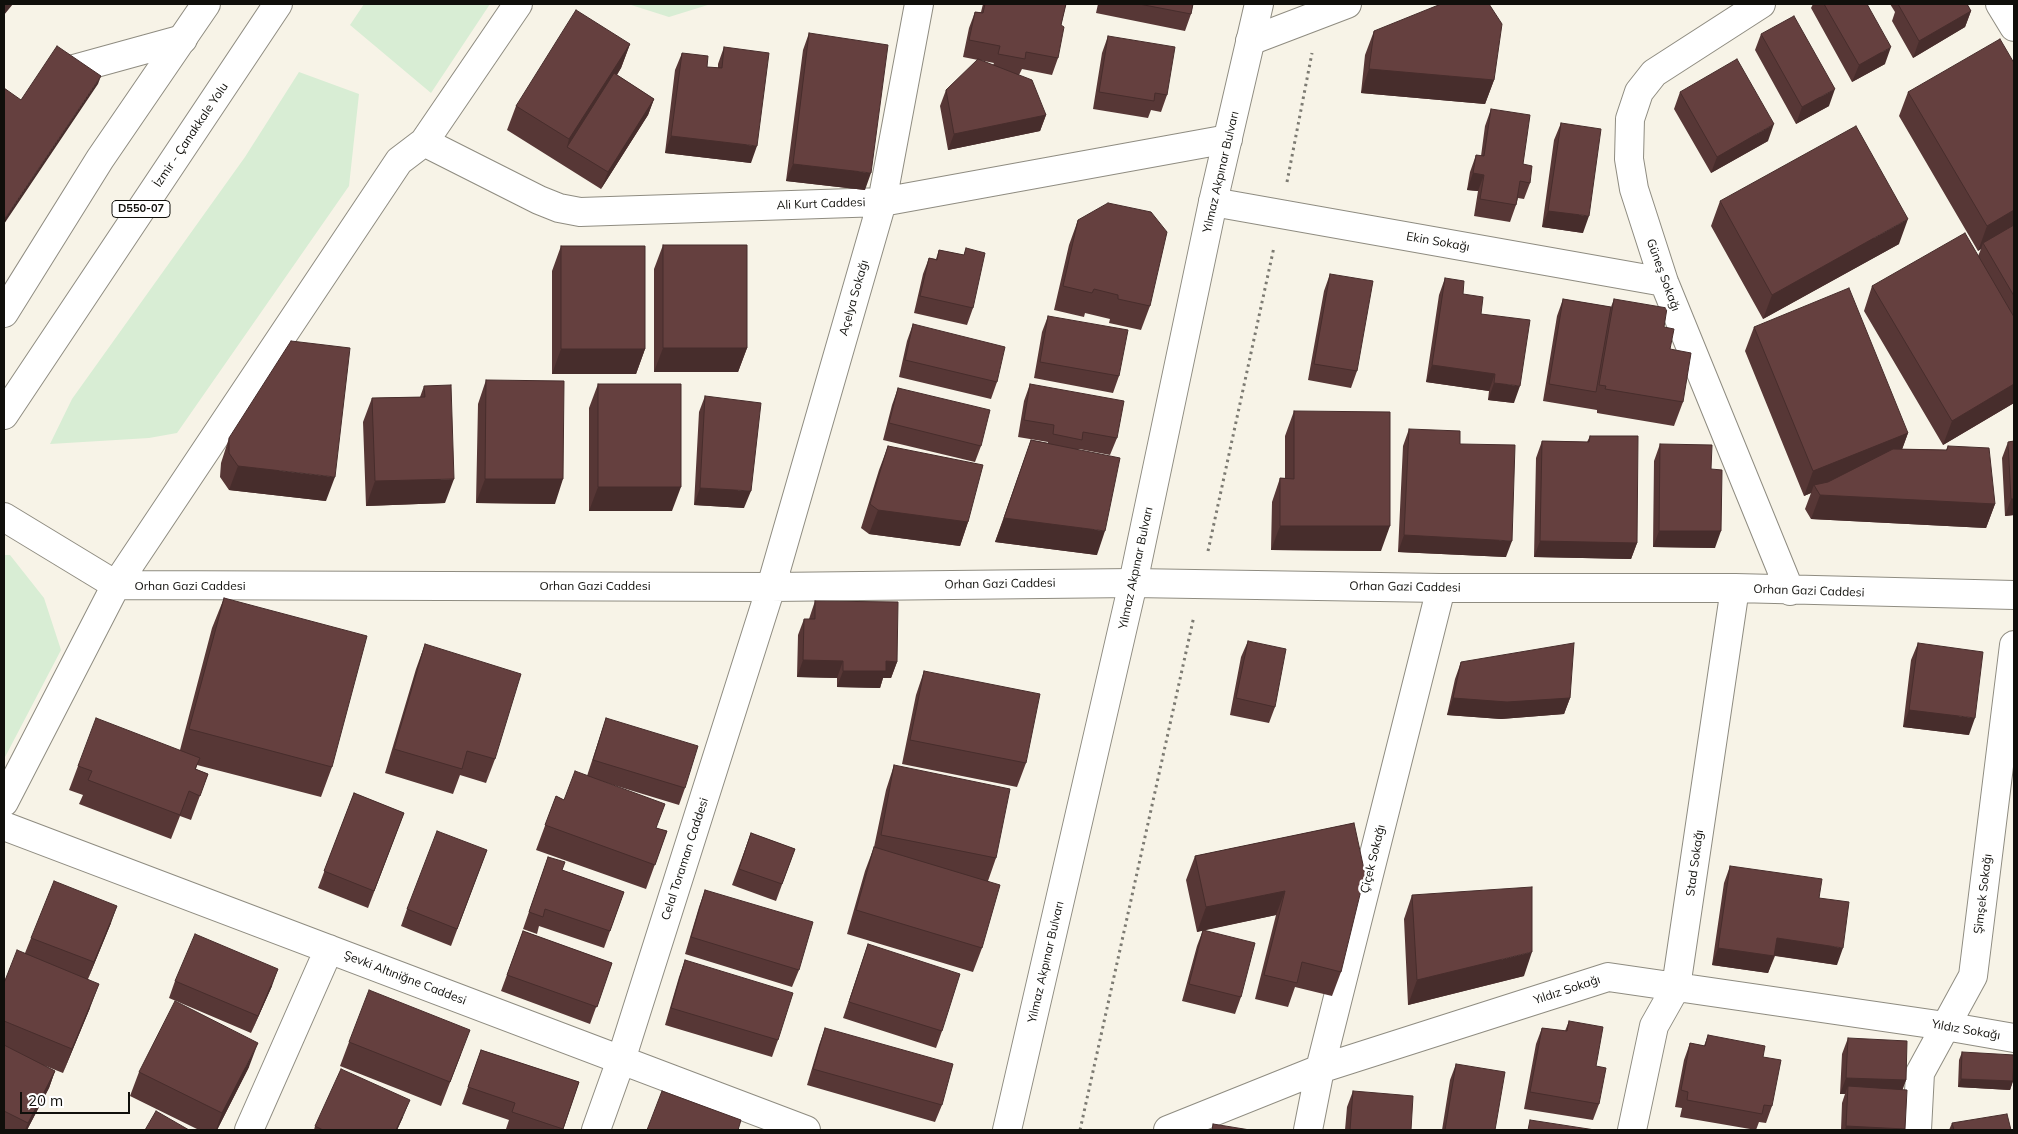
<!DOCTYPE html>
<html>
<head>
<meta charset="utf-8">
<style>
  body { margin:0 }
  #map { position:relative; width:2018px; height:1134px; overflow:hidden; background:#f7f3e7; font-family:Mulish,sans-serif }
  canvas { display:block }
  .frame { position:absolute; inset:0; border:5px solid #100f0b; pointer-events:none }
  .scale { position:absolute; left:20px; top:1092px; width:110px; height:22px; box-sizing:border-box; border:2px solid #100f0b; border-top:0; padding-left:6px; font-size:15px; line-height:18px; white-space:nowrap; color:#100f0b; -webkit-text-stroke:4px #fff; paint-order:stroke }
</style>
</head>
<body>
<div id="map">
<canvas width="2018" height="1134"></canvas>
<div class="frame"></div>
<div class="scale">20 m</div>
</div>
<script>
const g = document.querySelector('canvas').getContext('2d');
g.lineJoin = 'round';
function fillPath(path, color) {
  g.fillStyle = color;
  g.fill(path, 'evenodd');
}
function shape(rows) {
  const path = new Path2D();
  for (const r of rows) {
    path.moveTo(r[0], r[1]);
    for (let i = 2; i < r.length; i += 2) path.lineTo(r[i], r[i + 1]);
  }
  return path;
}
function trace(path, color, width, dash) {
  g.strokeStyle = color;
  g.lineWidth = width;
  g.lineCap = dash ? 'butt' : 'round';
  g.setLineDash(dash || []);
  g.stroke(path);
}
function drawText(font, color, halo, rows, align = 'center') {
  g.font = font + ' Mulish,sans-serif';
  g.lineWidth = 5;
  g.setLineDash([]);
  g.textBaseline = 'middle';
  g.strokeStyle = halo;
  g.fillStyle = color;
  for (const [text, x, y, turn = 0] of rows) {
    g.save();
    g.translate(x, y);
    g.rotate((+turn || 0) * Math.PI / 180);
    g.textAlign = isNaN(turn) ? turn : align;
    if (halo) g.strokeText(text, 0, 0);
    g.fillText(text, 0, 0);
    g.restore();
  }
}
const green = shape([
  [364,4,490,4,431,93,350,25],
  [628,4,711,4,669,17],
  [299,72,359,94,349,186,177,433,149,438,50,444,72,399,245,157],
  [4,555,10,555,44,598,61,650,4,759]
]);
const path = shape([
  [1287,182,1312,53],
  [1208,551,1274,247],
  [1080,1130,1194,616]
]);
const minor = shape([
  [1761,4,1654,73,1639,92,1630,119,1629,159,1634,189,1664,282,1790,591],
  [2000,4,2014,27],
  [1250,41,1347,4],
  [74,69,183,39],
  [424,142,539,200,559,208,580,212,882,202,1228,139],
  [1213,202,1664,282],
  [4,517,116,585,771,587,1133,583,1441,588,1735,588,2014,595],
  [4,802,116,585,399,161,424,142,518,4],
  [4,826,806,1130],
  [249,1130,329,949],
  [596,1130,621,1060,771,587,882,202,919,4],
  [1168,1130,1320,1069,1608,977,1945,1026,2014,1038],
  [1308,1130,1320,1069,1441,588],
  [1632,1130,1654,1026,1676,987,1735,588],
  [1917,1130,1920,1073,1973,976,2014,645]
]);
const major = shape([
  [1007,1130,1133,583,1213,202,1259,4]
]);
const highway = shape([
  [4,313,100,159,206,4],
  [4,415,278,4]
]);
const wall = shape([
  [983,4,1066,4,1061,25,1058,58,1052,75,1022,69,1019,75,1046,115,1040,131,948,150,940,106,946,90,978,60,963,57,969,28,975,12,981,12],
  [979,60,994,63,993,65],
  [1098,4,1193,4,1191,14,1185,31,1096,13],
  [1813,4,1867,4,1885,64,1852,82,1811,8],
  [1890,4,1967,4,1971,11,1965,27,1913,58,1892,21,1895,12],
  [1374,31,1494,80,1485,104,1361,93,1365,55],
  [809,33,865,190,786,181,803,50],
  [1761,34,1829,106,1796,124,1755,50],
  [1108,36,1167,95,1161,112,1151,110,1148,118,1093,109,1102,53],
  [630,44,621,68,617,75,654,99,648,115,601,189,507,130,516,106],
  [724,47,751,163,665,153,675,70,682,53,707,67,718,68,718,64],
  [2014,63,2014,403,1943,445,1864,311,1872,286,1978,256,1981,249,1978,251,1899,116,1908,92],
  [1680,92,1768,141,1711,173,1674,109],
  [1491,109,1523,164,1530,183,1524,199,1518,198,1516,205,1510,222,1474,216,1478,191,1467,190,1470,172,1476,155,1481,156,1485,126],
  [1561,123,1583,233,1542,227,1554,140],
  [1720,201,1899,244,1763,319,1711,226],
  [1078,220,1150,306,1141,330,1109,323,1110,319,1085,313,1084,317,1054,310,1069,245],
  [663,245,747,348,738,372,654,372,654,269],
  [561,246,645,349,636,374,552,374,552,271],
  [966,248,973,308,967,325,914,313,923,274,929,258,936,259,939,250,964,255],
  [1330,274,1357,371,1351,388,1308,380,1324,291],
  [1445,278,1463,294,1481,314,1514,403,1488,400,1489,391,1426,382,1439,295],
  [1563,299,1611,307,1614,299,1664,327,1670,349,1683,402,1674,426,1597,413,1597,410,1543,401,1557,316],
  [1048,316,1119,376,1113,393,1034,378,1042,332],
  [913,324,997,382,991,399,899,377,907,341],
  [1754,327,1908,433,1902,449,1946,450,1948,446,1995,504,1986,528,1811,519,1805,509,1811,493,1804,496,1745,351],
  [486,380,555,504,476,503,478,404],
  [598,384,672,511,589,511,589,408],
  [1030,384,1117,438,1110,455,1079,449,1078,449,1097,555,995,542,1031,440,1048,443,1048,442,1018,437,1024,401],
  [424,386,445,503,366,506,363,422,372,398,420,397],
  [898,388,981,446,975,462,883,440,892,405],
  [705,396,744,508,694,505,699,412],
  [1294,411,1381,551,1271,550,1272,502,1280,478,1285,478,1285,436],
  [1409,429,1460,444,1506,557,1398,552,1403,446],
  [1590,436,1637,543,1631,559,1534,557,1536,458,1542,441,1587,442],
  [229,438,326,501,229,490,220,477,221,463],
  [2008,442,2014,515,2005,516,2002,458],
  [1660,444,1711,469,1715,548,1653,547,1654,461],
  [888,446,968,522,960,546,869,534,861,528,879,470],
  [224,598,332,767,321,797,197,765,196,769,208,774,191,820,180,816,171,839,79,804,83,795,69,790,78,766,180,750,212,628],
  [815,601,897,662,891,678,883,678,880,688,837,687,837,678,797,677,798,635,804,619,809,619],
  [1248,641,1275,707,1269,723,1230,715,1241,657],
  [1918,643,1969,735,1903,727,1911,660],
  [425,644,495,759,486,783,460,775,453,794,385,773,416,669],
  [1461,662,1570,698,1564,714,1501,719,1447,715,1455,679],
  [924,671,1026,763,1017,787,902,764,916,695],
  [606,718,685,788,679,805,600,781,656,828,667,831,646,889,536,850,556,796,564,800,587,776],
  [894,765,996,858,988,881,982,948,973,972,847,934,865,871,874,847,886,790],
  [354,793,404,813,368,908,318,888],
  [1354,823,1341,972,1332,996,1295,987,1288,1007,1255,999,1276,915,1204,930,1241,997,1235,1014,1182,1001,1197,946,1203,930,1197,932,1186,880,1195,856],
  [751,833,795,849,776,901,732,885],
  [487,850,451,946,401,926,407,909],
  [548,857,562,870,624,892,604,948,539,926,537,934,523,929],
  [1730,866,1819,898,1837,965,1775,956,1768,973,1712,965,1724,883],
  [705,890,799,970,792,987,685,954,699,907],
  [1412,895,1524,976,1408,1005,1404,919],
  [111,923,88,979,90,1008,63,1073,43,1065,55,1071,49,1088,27,1130,4,1130,4,983,25,953,31,938],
  [523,931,612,963,590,1024,501,991],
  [868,944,942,1031,936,1048,843,1018],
  [685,960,778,1040,772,1057,665,1025,679,977],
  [175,981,272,986,251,1033,169,998],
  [1569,1021,1596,1066,1599,1104,1593,1120,1524,1109,1536,1044,1542,1028,1565,1031],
  [825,1028,942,1105,935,1122,807,1085,819,1045],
  [1708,1035,1763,1057,1772,1106,1766,1123,1759,1122,1756,1130,1680,1117,1682,1108,1675,1107,1684,1060,1690,1043,1704,1046],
  [1848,1038,1906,1080,1902,1089,1905,1130,1841,1130,1842,1103,1845,1094,1840,1094,1842,1054],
  [349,1042,461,1054,441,1106,340,1066],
  [481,1050,579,1082,563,1130,511,1130,506,1129,509,1120,462,1104],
  [1962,1052,2013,1081,2010,1090,1958,1087,1959,1060],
  [1456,1064,1495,1130,1442,1130,1450,1080],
  [249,1067,217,1130,199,1130,130,1096,139,1072],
  [1353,1091,1411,1130,1345,1130,1347,1107],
  [403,1117,397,1130,314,1130,315,1126],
  [1952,1123,2011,1130,1949,1130]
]);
const shadedWall = shape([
  [6,4,13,4,4,15,4,6],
  [1971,11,1965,27,1913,58,1919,41],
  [630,44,621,68,570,149,567,147,569,139],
  [1891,47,1885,64,1852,82,1859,65],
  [1369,69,1494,80,1485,104,1361,93],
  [101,76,98,84,4,224,4,220],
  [1835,89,1829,106,1796,124,1802,107],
  [654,99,648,115,601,189,608,172],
  [1046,115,1040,131,948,150,954,134],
  [1774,124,1768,141,1711,173,1717,157],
  [671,136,757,146,751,163,665,153],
  [793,164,871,173,865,190,786,181],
  [1473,173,1484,175,1478,191,1467,190],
  [2014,210,2014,230,1983,243,1981,249,1978,251,1987,226],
  [1548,211,1589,216,1583,233,1542,227],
  [1908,219,1899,244,1763,319,1772,295],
  [663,348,747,348,738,372,654,372],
  [561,349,645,349,636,374,552,374],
  [1432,365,1495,374,1489,391,1426,382],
  [1494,383,1520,386,1514,403,1488,400],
  [2014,384,2014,403,1943,445,1952,421],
  [1908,433,1899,458,1817,491,1814,485,1811,493,1804,496,1813,471],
  [238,466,335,477,326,501,229,490],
  [454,479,445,503,366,506,375,481],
  [485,479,563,479,555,504,476,503],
  [598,487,681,487,672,511,589,511],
  [700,488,751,491,744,508,694,505],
  [1820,495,1995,504,1986,528,1811,519],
  [2011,499,2014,499,2014,515,2005,516],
  [878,510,968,522,960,546,869,534],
  [1004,518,1105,531,1097,555,995,542],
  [1280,526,1390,526,1381,551,1271,550],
  [1659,531,1721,531,1715,548,1653,547],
  [1404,535,1512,541,1506,557,1398,552],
  [1540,541,1637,543,1631,559,1534,557],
  [803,660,843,661,837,678,797,677],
  [886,661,897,662,891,678,883,678,880,688,837,687,843,671],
  [1453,698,1570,698,1564,714,1501,719,1447,715],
  [1909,710,1975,718,1969,735,1903,727],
  [1285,891,1276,915,1197,932,1206,907],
  [117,906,111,923,88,979,94,962],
  [1777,938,1843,948,1837,965,1771,955],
  [1718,948,1774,956,1768,973,1712,965],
  [1532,952,1524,976,1408,1005,1417,980],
  [278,969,272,986,251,1033,258,1016],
  [99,984,90,1008,63,1073,72,1049],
  [258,1043,249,1067,217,1130,216,1130,222,1113],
  [55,1071,49,1088,27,1130,25,1130,28,1123],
  [1846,1078,1906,1080,1900,1097,1848,1086,1845,1094,1840,1094],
  [1961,1079,2013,1081,2010,1090,1958,1087],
  [410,1100,403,1117,397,1130,396,1130],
  [1846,1126,1905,1129,1905,1130,1845,1130]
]);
const building = shape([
  [985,4,1066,4,1061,25,1064,27,1058,58,1026,52,1025,59,998,54,1000,46,969,40,975,12,983,13,985,4],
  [1139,4,1193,4,1191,14,1139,4],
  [1441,4,1489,4,1502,24,1494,80,1369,69,1374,31,1441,4],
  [1824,4,1867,4,1891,47,1859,65,1824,4],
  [1898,4,1967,4,1971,11,1919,41,1898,4],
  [576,10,630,44,569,139,516,106,576,10],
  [1794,16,1835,89,1802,107,1761,34,1794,16],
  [809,33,888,45,871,173,793,164,809,33],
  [1108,36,1175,47,1167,95,1155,93,1154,101,1099,92,1108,36],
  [2000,39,2014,63,2014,210,1987,226,1908,92,2000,39],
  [57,46,101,76,4,220,4,88,21,100,57,46],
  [724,47,769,53,757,146,671,136,682,53,708,56,707,67,722,68,724,47],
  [978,59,1032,80,1046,115,954,134,946,90,978,59],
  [1737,59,1774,124,1717,157,1680,92,1737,59],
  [614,73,654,99,608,172,567,147,614,73],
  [1491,109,1530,115,1523,164,1532,166,1530,183,1520,181,1516,205,1480,199,1484,175,1473,173,1476,155,1484,156,1491,109],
  [1561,123,1601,129,1589,216,1548,211,1561,123],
  [1856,126,1908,219,1772,295,1720,201,1856,126],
  [1108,203,1151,212,1167,232,1150,306,1118,299,1118,295,1094,289,1092,293,1063,286,1078,220,1108,203],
  [2014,225,2014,296,1983,243,2014,225],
  [1965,233,2014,317,2014,384,1952,421,1872,286,1965,233],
  [663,245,747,245,747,348,663,348,663,245],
  [561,246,645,246,645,349,561,349,561,246],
  [966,248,985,253,973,308,920,296,929,258,937,260,939,250,964,255,966,248],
  [1330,274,1373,281,1357,371,1314,364,1330,274],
  [1445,278,1464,281,1463,294,1483,297,1481,314,1530,320,1520,386,1494,383,1495,374,1432,365,1445,278],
  [1849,288,1908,433,1813,471,1754,327,1849,288],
  [1563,299,1611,307,1596,392,1549,384,1563,299],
  [1614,299,1667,308,1664,327,1674,329,1670,349,1691,353,1683,402,1605,389,1606,386,1599,385,1614,299],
  [1048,316,1128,330,1119,376,1040,362,1048,316],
  [913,324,1005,347,997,382,905,360,913,324],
  [291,341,350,348,335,477,238,466,229,453,229,438,291,341],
  [486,380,564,381,563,479,485,479,486,380],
  [598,384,681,384,681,487,598,487,598,384],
  [1030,384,1124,401,1117,438,1083,432,1082,440,1053,434,1054,425,1024,420,1030,384],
  [451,385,454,479,375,481,372,398,425,397,424,386,451,385],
  [898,388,990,410,981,446,889,423,898,388],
  [705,396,761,403,751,491,700,488,705,396],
  [1294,411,1390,412,1390,526,1280,526,1280,478,1294,479,1294,411],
  [1409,429,1460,431,1460,444,1515,445,1512,541,1404,535,1409,429],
  [1590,436,1638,436,1637,543,1540,541,1542,441,1589,442,1590,436],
  [1031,440,1120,458,1105,531,1004,518,1031,440],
  [2014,441,2014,499,2011,499,2008,442,2014,441],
  [1660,444,1712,445,1711,469,1722,470,1721,531,1659,531,1660,444],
  [888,446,983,465,968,522,878,510,870,504,888,446],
  [1948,446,1989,448,1995,504,1820,495,1814,485,1828,482,1893,449,1947,450,1948,446],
  [224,598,367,636,332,767,189,729,224,598],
  [815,601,898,602,897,662,886,661,886,671,843,671,843,661,803,660,804,619,815,619,815,601],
  [1248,641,1286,649,1275,707,1236,698,1248,641],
  [1574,643,1570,698,1507,702,1453,698,1461,662,1574,643],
  [1918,643,1983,652,1975,718,1909,710,1918,643],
  [425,644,521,674,495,759,467,751,462,769,394,749,425,644],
  [924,671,1040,694,1026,763,910,740,924,671],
  [96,718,200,758,195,769,208,774,200,796,189,791,180,815,88,780,92,771,78,766,96,718],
  [606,718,698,746,685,788,593,760,606,718],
  [894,765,1010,789,996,858,881,835,894,765],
  [575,771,665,804,656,828,667,831,655,865,545,825,556,796,564,800,575,771],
  [354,793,404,813,374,891,324,871,354,793],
  [1354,823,1365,874,1341,972,1302,962,1297,983,1264,975,1285,891,1206,907,1195,856,1354,823],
  [437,831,487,850,457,929,407,909,437,831],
  [751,833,795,849,782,884,739,869,751,833],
  [874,847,1000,885,982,948,856,910,874,847],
  [548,857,565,862,562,870,624,892,610,931,545,909,543,917,529,912,548,857],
  [1730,866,1822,879,1819,898,1849,902,1843,948,1777,938,1774,956,1718,948,1730,866],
  [54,881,117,906,94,962,31,938,54,881],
  [1532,887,1532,952,1417,980,1412,895,1532,887],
  [705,890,813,922,799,970,691,937,705,890],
  [1203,930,1255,943,1241,997,1189,984,1203,930],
  [523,931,612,963,597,1007,507,975,523,931],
  [195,934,278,969,258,1016,175,981,195,934],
  [868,944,960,974,942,1031,849,1002,868,944],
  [17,950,99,984,72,1049,4,1021,4,983,17,950],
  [685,960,793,993,778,1040,671,1008,685,960],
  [369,990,470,1030,450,1082,349,1042,369,990],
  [175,1001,258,1043,222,1113,139,1072,175,1001],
  [1569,1021,1603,1027,1596,1066,1606,1068,1599,1104,1530,1092,1542,1028,1567,1031,1569,1021],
  [825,1028,953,1064,942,1105,813,1069,825,1028],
  [1708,1035,1765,1046,1763,1057,1781,1060,1772,1106,1764,1105,1762,1114,1687,1100,1688,1092,1681,1090,1690,1043,1705,1046,1708,1035],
  [1848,1038,1907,1041,1906,1080,1846,1078,1848,1038],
  [4,1045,55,1071,28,1123,4,1111,4,1045],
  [481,1050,579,1082,563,1129,512,1112,515,1103,468,1087,481,1050],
  [1962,1052,2014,1055,2013,1081,1961,1079,1962,1052],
  [1456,1064,1505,1072,1495,1130,1445,1130,1456,1064],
  [341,1069,410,1100,396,1130,323,1130,315,1126,341,1069],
  [1848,1086,1907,1090,1905,1129,1846,1126,1848,1086],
  [662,1091,741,1120,738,1130,647,1130,662,1091],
  [1353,1091,1413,1096,1411,1130,1350,1130,1353,1091],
  [156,1111,189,1130,145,1130,156,1111],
  [2007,1114,2011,1130,1954,1130,1952,1123,2007,1114],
  [1530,1120,1595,1130,1528,1130,1530,1120],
  [1213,1124,1250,1130,1212,1130,1213,1124]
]);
const shields = [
  [141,209,58]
];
const shieldNames = [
  ["D550-07",141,209]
];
const streetNames = [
  ["İzmir - Çanakkale Yolu",191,135,-56],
  ["Yılmaz Akpınar Bulvarı",1221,172,-77],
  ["Ali Kurt Caddesi",821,204,-2],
  ["Ekin Sokağı",1438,242,10],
  ["Güneş Sokağı",1663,275,70],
  ["Açelya Sokağı",854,298,-74],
  ["Yılmaz Akpınar Bulvarı",1136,568,-78],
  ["Orhan Gazi Caddesi",1000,584,-1],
  ["Orhan Gazi Caddesi",190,586],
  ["Orhan Gazi Caddesi",595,586],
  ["Orhan Gazi Caddesi",1405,587,1],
  ["Orhan Gazi Caddesi",1809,591,2],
  ["Celal Toraman Caddesi",685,859,-72],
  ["Çiçek Sokağı",1373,859,-76],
  ["Stad Sokağı",1695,863,-82],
  ["Şimşek Sokağı",1983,894,-83],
  ["Yılmaz Akpınar Bulvarı",1046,962,-77],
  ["Şevki Altıniğne Caddesi",405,978,21],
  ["Yıldız Sokağı",1567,990,-18],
  ["Yıldız Sokağı",1966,1030,10]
];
fillPath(green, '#d8edd4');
trace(minor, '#8f8c81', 30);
trace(major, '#8f8c81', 30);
trace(highway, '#8f8c81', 30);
trace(path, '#7c7a72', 3, [2.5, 4]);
trace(minor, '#fff', 28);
trace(major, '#fff', 28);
trace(highway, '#fff', 28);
fillPath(wall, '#573736');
fillPath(shadedWall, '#472d2c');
fillPath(building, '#65403f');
trace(building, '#472d2c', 1);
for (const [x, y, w] of shields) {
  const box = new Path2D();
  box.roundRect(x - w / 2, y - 8.5, w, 17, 4);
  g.fillStyle = '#fff';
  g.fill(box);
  trace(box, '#100f0b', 1);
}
drawText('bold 11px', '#100f0b', null, shieldNames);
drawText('12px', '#100f0b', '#fff', streetNames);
</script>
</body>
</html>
